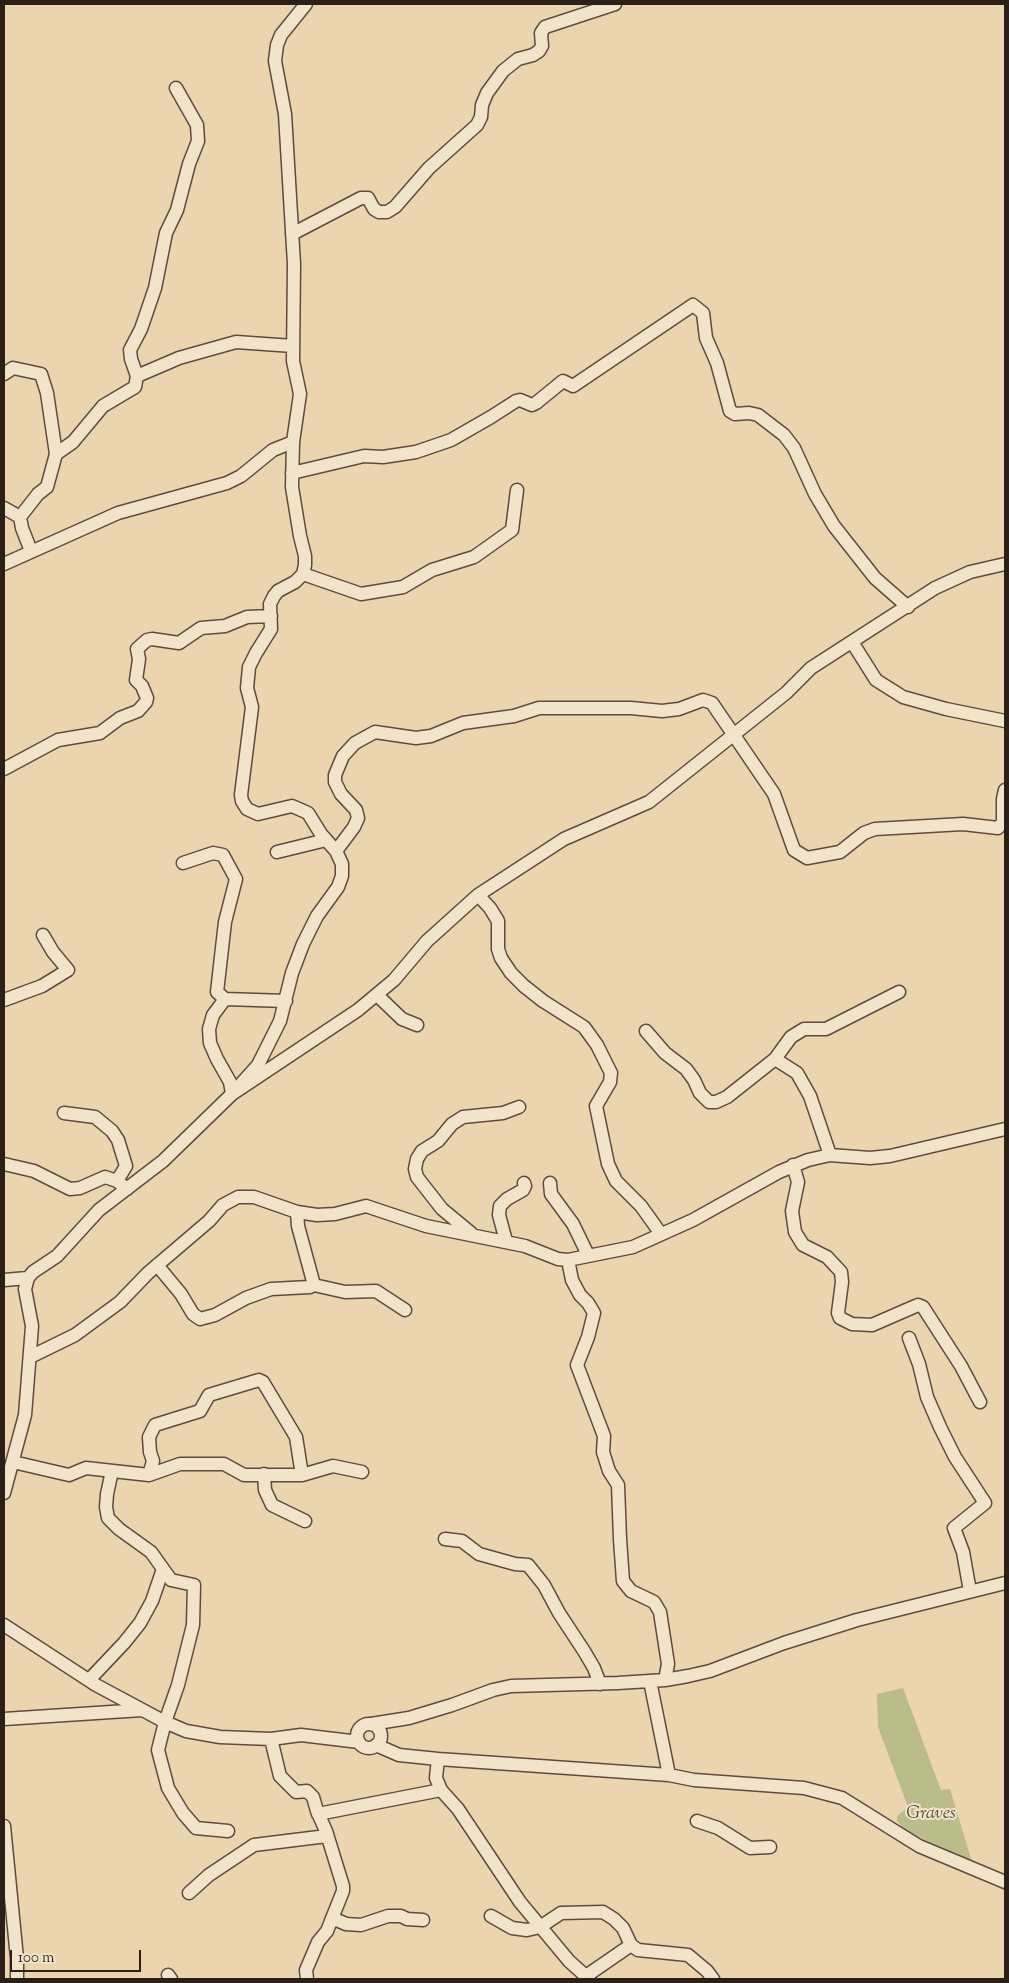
<!DOCTYPE html>
<html>
<head>
<meta charset="utf-8">
<style>
  body { margin:0 }
  #map { position:relative; width:1009px; height:1983px; overflow:hidden; background:#ebd5af; font-family:"Sorts Mill Goudy",serif }
  canvas { display:block }
  .frame { position:absolute; inset:0; border:5px solid #2b1f1a; pointer-events:none }
  .scale { position:absolute; left:10px; top:1950px; width:131px; height:22px; box-sizing:border-box; border:2px solid #2b1f1a; border-top:0; padding-left:6px; font-size:15px; line-height:18px; white-space:nowrap; color:#2b1f1a; -webkit-text-stroke:4px #f2e4cb; paint-order:stroke }
</style>
</head>
<body>
<div id="map">
<canvas width="1009" height="1983"></canvas>
<div class="frame"></div>
<div class="scale">100 m</div>
</div>
<script>
const g = document.querySelector('canvas').getContext('2d');
g.lineJoin = 'round';
function fillPath(path, color) {
  g.fillStyle = color;
  g.fill(path, 'evenodd');
}
function shape(rows) {
  const path = new Path2D();
  for (const r of rows) {
    if (r.length === 3) {
      path.moveTo(r[0] + r[2], r[1]);
      path.arc(r[0], r[1], r[2], 0, 2 * Math.PI);
      continue;
    }
    path.moveTo(r[0], r[1]);
    for (let i = 2; i < r.length; i += 2) path.lineTo(r[i], r[i + 1]);
  }
  return path;
}
function trace(path, color, width, dash) {
  g.strokeStyle = color;
  g.lineWidth = width;
  g.lineCap = dash ? 'butt' : 'round';
  g.setLineDash(dash || []);
  g.stroke(path);
}
function drawText(font, color, halo, rows, align = 'center') {
  g.font = font + ' "Sorts Mill Goudy",serif';
  g.lineWidth = 4;
  g.setLineDash([]);
  g.textBaseline = 'middle';
  g.strokeStyle = halo;
  g.fillStyle = color;
  for (const [text, x, y, turn = 0] of rows) {
    g.save();
    g.translate(x, y);
    g.rotate((+turn || 0) * Math.PI / 180);
    g.textAlign = isNaN(turn) ? turn : align;
    if (halo) g.strokeText(text, 0, 0);
    g.fillText(text, 0, 0);
    g.restore();
  }
}
const green = shape([
  [903,1688,941,1790,950,1789,972,1862,906,1831,897,1821,897,1816,908,1807,878,1727,877,1694]
]);
const minor = shape([
  [292,234,361,198,368,198,374,209,379,212,387,212,395,207,429,168,477,125,481,117,482,105,487,93,503,71,518,59,533,55,539,51,542,46,541,33,545,27,615,4],
  [4,374,13,368,41,374,47,393,56,454],
  [137,376,179,358,236,342,293,346],
  [292,473,364,456,383,457,416,452,451,440,491,417,516,401,520,400,532,405,536,403,563,381,573,386,693,305,703,313,706,338,717,363,730,411,735,414,749,413,758,415,784,435,794,448,815,494,834,526,875,578,908,607],
  [4,508,20,517],
  [31,551,22,528,20,517,38,494,47,487,56,454,73,442,103,406,135,387,137,376,131,359,130,350,141,329,155,288,166,233,177,210,189,164,198,141,197,125,176,88],
  [4,564,118,513,227,483,241,476,273,450,293,442],
  [303,574,361,594,403,587,432,570,474,557,512,530,517,490],
  [852,642,876,680,903,697,946,709,1005,721],
  [4,769,58,740,100,733,120,718,138,711,146,702,147,698,142,686,136,680,139,659,137,649,147,640,152,639,179,643,201,628,225,626,247,617,271,616],
  [336,851,354,827,358,818,356,810,341,794,335,782,335,775,343,756,355,743,375,732,416,738,431,736,463,723,514,716,539,708,631,708,662,711,679,709,703,700,712,703,774,794,794,850,807,858,840,852,864,833,875,829,963,824,998,828,1003,822,1003,799,1005,790],
  [277,852,326,840],
  [183,863,213,853,223,855,236,879,225,922,217,992,225,999,286,1001],
  [478,895,490,908,498,921,498,949,501,958,511,973,524,986,543,1001,584,1027,597,1045,611,1073,610,1082,596,1106,608,1164,616,1181,641,1206,661,1234],
  [377,995,402,1019,417,1025],
  [225,999,213,1015,209,1029,210,1043,217,1059,230,1082,232,1094,358,1010,394,980,427,941,478,895,564,839,649,802,786,693,811,668,935,588,970,572,1005,564],
  [4,1000,42,986,68,970,53,952,43,935],
  [646,1031,665,1053,686,1069,694,1080,700,1093,709,1102,716,1102,727,1097,775,1059,797,1073,810,1096,830,1155],
  [775,1059,791,1037,804,1029,826,1029,899,992],
  [64,1113,95,1117,112,1131,118,1140,126,1166,117,1181],
  [4,1164,34,1171,70,1189,80,1188,105,1177,117,1181,127,1189],
  [793,1165,798,1182,792,1211,795,1232,803,1245,827,1257,841,1272,842,1282,838,1313,840,1318,852,1324,872,1325,918,1305,923,1307,961,1366,980,1402],
  [550,1183,551,1194,573,1224,588,1255],
  [471,1233,442,1209,417,1177,415,1169,417,1159,422,1151,438,1141,452,1124,463,1117,503,1113,519,1107],
  [506,1241,499,1215,500,1206,507,1199,523,1190,525,1186,524,1183],
  [568,1260,572,1280,580,1295,588,1303,594,1313,588,1337,577,1365,604,1436,603,1452,609,1471,618,1485,620,1539,623,1581,631,1591,654,1602,660,1612,668,1664,665,1680],
  [157,1265,181,1294,193,1314,200,1319,215,1315,246,1298,271,1289,310,1287,314,1285,298,1226,297,1212],
  [4,1280,28,1278],
  [314,1285,345,1292,376,1291,405,1310],
  [909,1338,919,1364,927,1397,940,1427,955,1457,985,1503,954,1528,963,1552,970,1591],
  [30,1357,75,1335,120,1302,148,1273,209,1221,223,1205,238,1197,254,1197,297,1212,317,1215,335,1214,366,1206,426,1226,525,1246,558,1259,568,1260,633,1247,693,1220,779,1172,808,1160,830,1155,870,1158,890,1156,1005,1129],
  [13,1462,69,1475,86,1468,149,1475,180,1464,224,1464,244,1475,302,1475,296,1437,263,1382,259,1380,209,1395,200,1411,155,1425,149,1437,150,1452,153,1461,149,1475],
  [112,1471,107,1494,106,1507,108,1518,119,1529,151,1552,171,1580,194,1585,193,1625,178,1685,165,1722,158,1750,168,1788,183,1813,196,1828,228,1831],
  [264,1474,265,1490,272,1505,305,1521],
  [302,1475,333,1466,362,1472],
  [4,1493,25,1415,32,1326,25,1289,28,1278,33,1272,57,1256,99,1210,163,1161,232,1094,258,1065,280,1021,292,973,303,944,317,916,338,887,342,876,342,864,336,851,321,834,308,813,292,806,258,814,247,809,242,801,241,795,252,707,247,688,249,667,256,653,271,629,270,604,274,596,278,591,295,582,303,574,305,565,305,556,300,536,292,487,293,442,300,394,293,361,294,264,285,114,275,61,277,45,281,35,306,4],
  [445,1539,462,1541,479,1554,515,1564,528,1565,544,1585,559,1613,584,1651,594,1668,600,1684],
  [4,1625,96,1685,165,1722,186,1731,220,1737,271,1739,301,1735,359,1742],
  [89,1680,124,1643,140,1623,152,1601,163,1569],
  [650,1681,669,1775],
  [4,1719,142,1710],
  [371,1724,409,1718,452,1705,493,1690,511,1686,618,1683,665,1680,688,1676,710,1671,784,1643,857,1620,1005,1583],
  [369,1736,12],
  [271,1739,280,1776,296,1792,307,1791,313,1797,317,1811,326,1831,343,1886,343,1891,327,1931,318,1942,306,1970,307,1979],
  [376,1745,399,1755,438,1759,669,1775,694,1780,804,1788,842,1798,919,1846,1005,1882],
  [438,1759,436,1778,441,1790,458,1809,520,1902,569,1961,589,1979],
  [318,1814,441,1790],
  [697,1821,718,1828,750,1848,770,1847],
  [4,1826,17,1958,17,1979],
  [189,1893,209,1875,254,1845,327,1836],
  [491,1916,512,1928,527,1930,540,1927,561,1913,603,1912,614,1919,623,1928,631,1945,638,1950,688,1955,707,1971,713,1979],
  [332,1918,346,1924,361,1925,388,1916,401,1916,407,1919,423,1920],
  [168,1975,171,1979],
  [586,1976,631,1945]
]);
const parkNames = [
  ["Graves",931,1815]
];
fillPath(green, '#b8bd8a');
trace(minor, '#5b4c3f', 15);
trace(minor, '#f2e4cb', 12);
drawText('italic 18px', '#554e3c', '#f2e4cb', parkNames);
</script>
</body>
</html>
